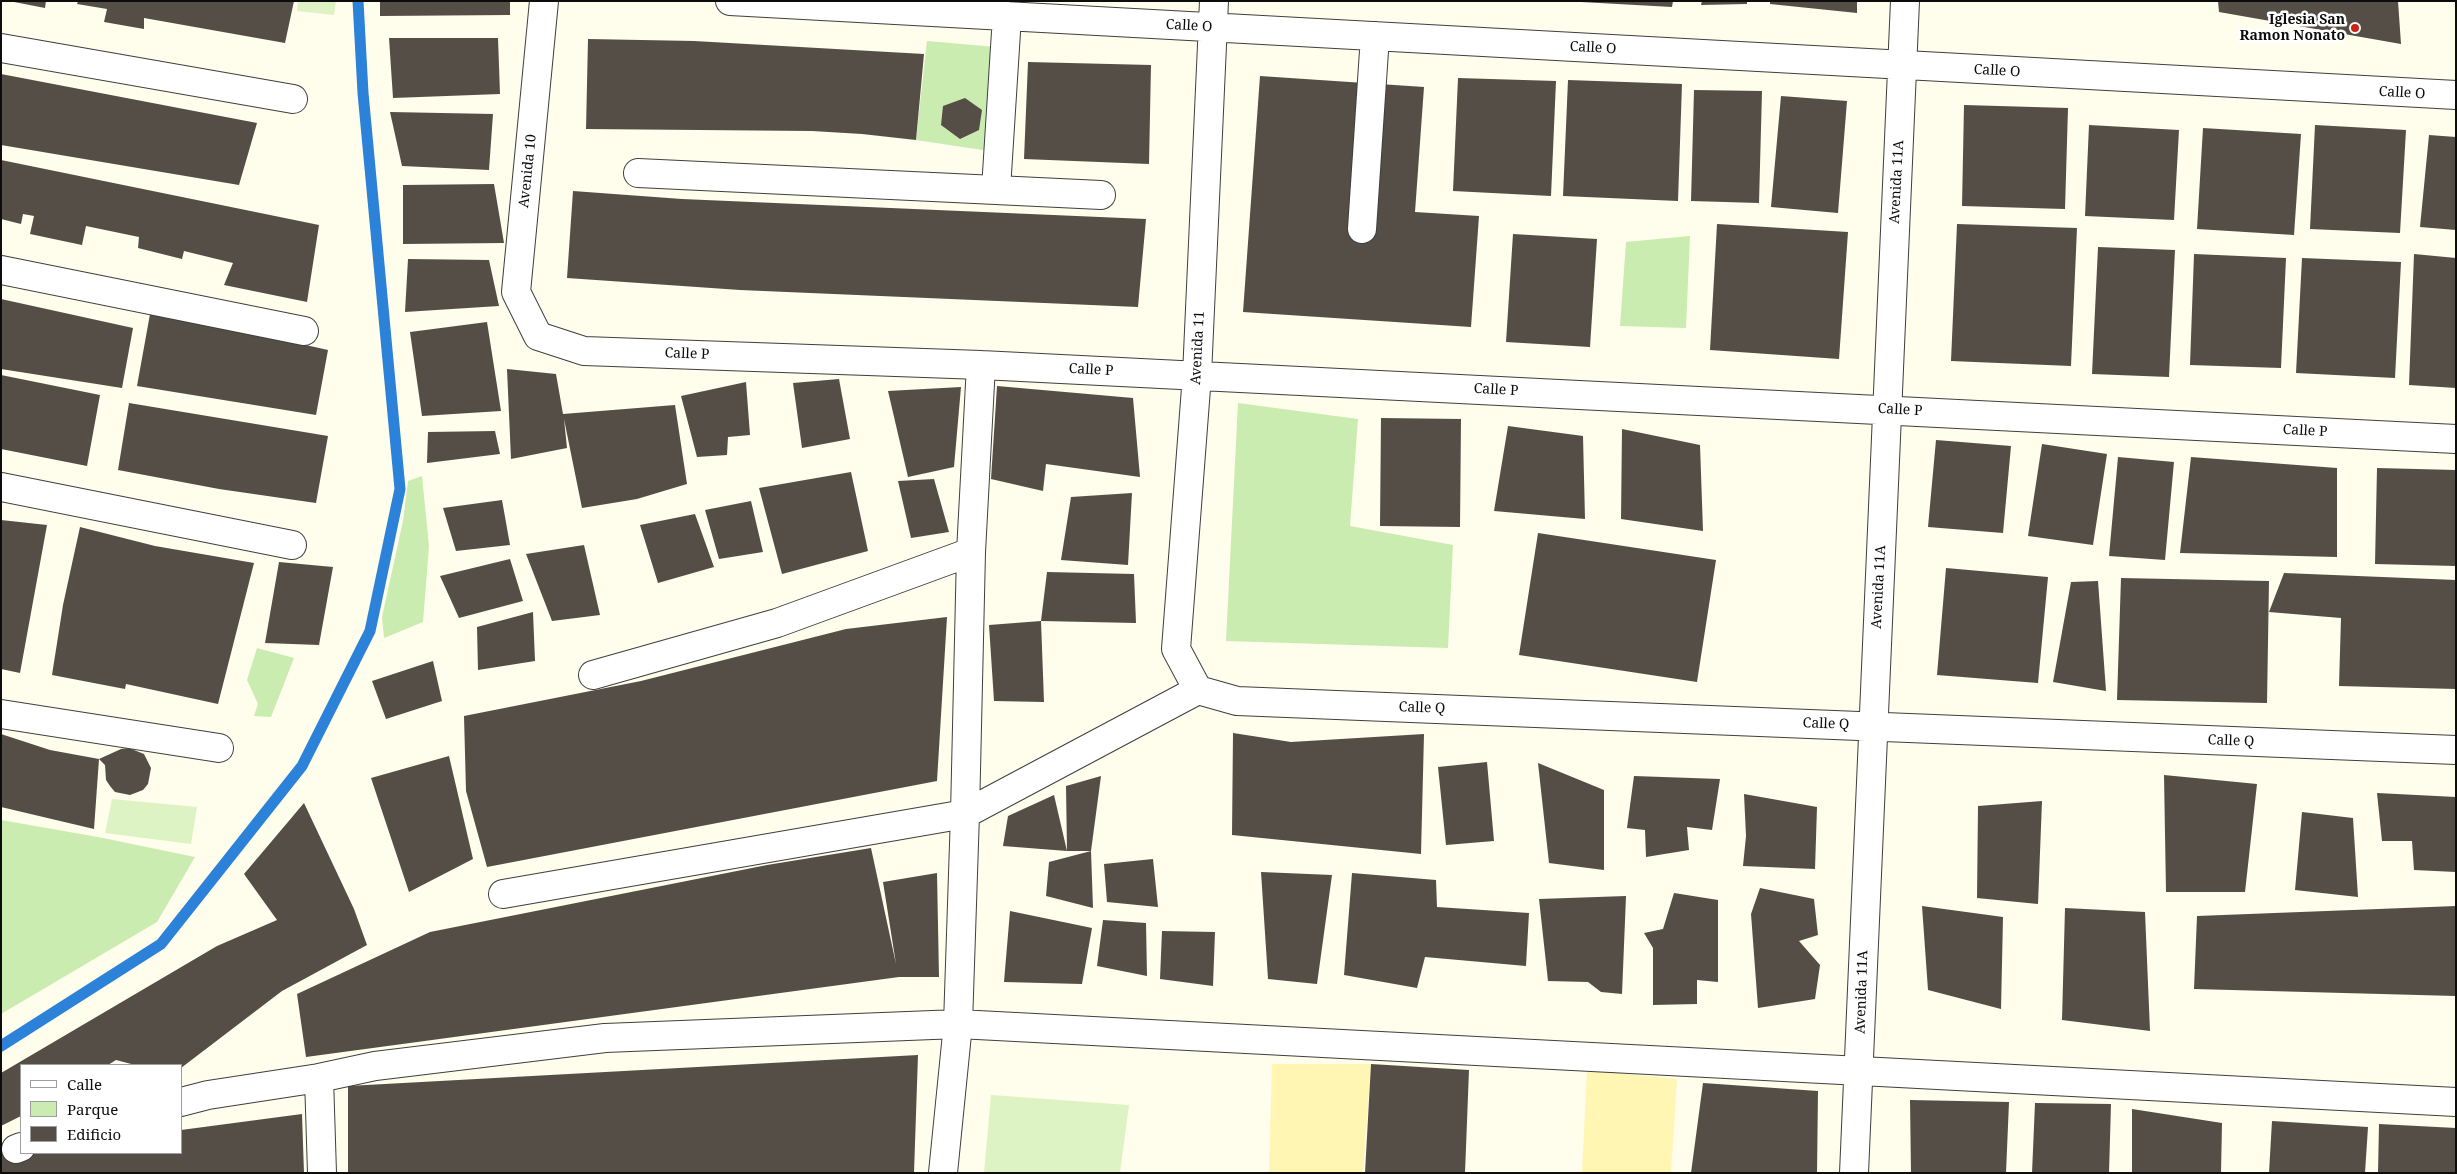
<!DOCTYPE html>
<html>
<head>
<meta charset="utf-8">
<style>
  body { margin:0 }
  #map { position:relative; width:2457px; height:1174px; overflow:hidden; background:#fffdeb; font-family:"Noto Serif",serif }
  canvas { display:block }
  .frame { position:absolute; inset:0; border:2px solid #0c0c0c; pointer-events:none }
  .legend { position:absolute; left:20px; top:1064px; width:162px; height:90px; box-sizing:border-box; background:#fff; border:1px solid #9e9e9e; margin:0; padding:6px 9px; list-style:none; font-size:15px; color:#0c0c0c }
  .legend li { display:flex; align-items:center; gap:10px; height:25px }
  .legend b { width:25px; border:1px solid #9e9e9e }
</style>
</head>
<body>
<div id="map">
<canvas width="2457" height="1174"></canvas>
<div class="frame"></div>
<ul class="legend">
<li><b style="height:6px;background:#fff"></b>Calle</li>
<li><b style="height:14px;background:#caecb1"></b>Parque</li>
<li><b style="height:14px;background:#554e47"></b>Edificio</li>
</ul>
</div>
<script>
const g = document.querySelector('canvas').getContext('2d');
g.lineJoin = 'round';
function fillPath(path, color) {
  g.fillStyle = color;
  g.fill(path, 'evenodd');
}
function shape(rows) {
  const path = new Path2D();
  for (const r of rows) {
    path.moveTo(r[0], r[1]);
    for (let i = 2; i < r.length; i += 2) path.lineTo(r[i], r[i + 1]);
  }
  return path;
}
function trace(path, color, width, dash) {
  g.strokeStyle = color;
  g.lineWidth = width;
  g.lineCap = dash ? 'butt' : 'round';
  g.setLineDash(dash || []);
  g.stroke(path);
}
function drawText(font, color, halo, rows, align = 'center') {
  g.font = font + ' "Noto Serif",serif';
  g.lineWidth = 5;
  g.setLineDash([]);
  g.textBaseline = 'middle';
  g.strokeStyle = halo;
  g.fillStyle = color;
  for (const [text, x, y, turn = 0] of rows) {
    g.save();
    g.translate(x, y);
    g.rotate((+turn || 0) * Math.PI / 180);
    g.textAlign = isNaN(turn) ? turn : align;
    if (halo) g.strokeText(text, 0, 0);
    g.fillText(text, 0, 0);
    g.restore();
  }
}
const green = shape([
  [927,41,996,47,989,151,916,140],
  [1690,236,1686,328,1620,326,1626,242],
  [1238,403,1358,419,1350,526,1453,545,1448,648,1226,641],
  [422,476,429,546,423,622,384,638,382,617,403,521,408,481],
  [257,648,294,658,271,717,254,716,258,704,247,680],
  [1,820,98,837,195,857,157,922,1,1014]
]);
const sand = shape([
  [1272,1064,1371,1064,1363,1173,1269,1173],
  [1587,1070,1677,1079,1671,1173,1582,1173]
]);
const pitch = shape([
  [298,1,336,1,334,15,297,11],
  [112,799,197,807,191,844,105,833],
  [991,1095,1129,1105,1120,1173,984,1173]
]);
const stream = shape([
  [1,1046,161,944,302,766,370,631,400,489,363,93,358,1]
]);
const building = shape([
  [9,1,46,1,45,8],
  [78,1,294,1,285,43,144,18,144,29,104,22,107,9,77,4],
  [380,1,510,1,510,15,380,16],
  [1563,1,1673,1,1672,7],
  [1702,1,1747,1,1747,4,1701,5],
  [1770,1,1857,1,1857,13,1770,4],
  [2218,1,2398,1,2401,44,2219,12],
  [389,38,498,38,500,94,393,98],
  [588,39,694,41,924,54,916,140,862,134,812,131,586,129],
  [1028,62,1151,65,1149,164,1024,159],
  [1,74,257,123,239,185,1,145],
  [1260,76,1424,87,1415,212,1479,216,1471,327,1243,312],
  [1458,78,1556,81,1551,196,1453,191],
  [1568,80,1682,84,1678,201,1563,196],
  [1694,90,1762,91,1759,203,1691,201],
  [1781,96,1847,101,1838,213,1771,207],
  [965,98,982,110,979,130,960,139,941,125,943,106],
  [1964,105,2068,108,2065,209,1962,206],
  [390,112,493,114,489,170,402,166],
  [2089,125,2179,130,2174,220,2085,216],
  [2315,125,2406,130,2400,233,2310,229],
  [2203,128,2301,134,2294,235,2197,229],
  [2429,135,2456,137,2456,230,2420,227],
  [1,160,319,225,307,302,224,285,233,263,184,251,182,259,138,248,139,237,86,226,82,245,30,234,34,216,23,214,21,224,1,219],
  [494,184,504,243,403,244,403,185],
  [573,191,682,199,1146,219,1138,307,740,290,567,278],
  [1717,224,1848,232,1839,359,1710,350],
  [1957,224,2077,228,2071,366,1951,361],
  [1513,234,1597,239,1590,347,1506,342],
  [2098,247,2175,250,2169,377,2092,374],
  [2194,254,2286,258,2281,368,2190,365],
  [2414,254,2456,258,2456,388,2409,385],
  [2302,258,2401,262,2395,378,2296,373],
  [408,259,489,260,499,306,405,312],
  [1,299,133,328,122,388,1,369],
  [150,314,243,331,328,350,316,415,137,386],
  [487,322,501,411,422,416,410,332],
  [507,369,556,374,563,414,675,405,687,484,637,499,582,508,564,419,567,448,511,459],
  [1,375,100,395,87,466,1,449],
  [839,379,850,439,802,448,793,383],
  [746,382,750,435,728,437,727,455,697,457,681,396],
  [997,386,1133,398,1140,477,1046,464,1043,491,991,479],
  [961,387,954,467,908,477,888,391],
  [129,403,328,436,316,503,219,489,118,470],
  [1381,418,1461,419,1460,527,1380,526],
  [1508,426,1583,436,1585,519,1494,511],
  [1622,429,1700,445,1703,531,1621,519],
  [495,431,500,454,427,463,428,432],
  [1936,440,2011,446,2003,533,1928,527],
  [2042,444,2107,454,2093,545,2028,536],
  [2118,457,2174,462,2165,560,2109,556],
  [2191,457,2337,468,2337,557,2180,553],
  [2377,468,2456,470,2456,566,2375,564],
  [851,472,868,551,782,574,759,488],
  [934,479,949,532,911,538,898,481],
  [1132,493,1128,565,1061,560,1071,497],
  [502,500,510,545,456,551,443,508],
  [751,501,763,552,719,559,705,510],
  [695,514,714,567,658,583,640,525],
  [1,520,47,525,20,673,1,669],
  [80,527,155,546,254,563,218,704,126,684,125,689,52,675,63,605],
  [1538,533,1716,560,1697,682,1519,655],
  [584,545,600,615,552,621,526,554],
  [510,559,523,601,459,618,440,576],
  [279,562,333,567,319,645,265,643],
  [1946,568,2048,577,2038,683,1937,675],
  [1047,572,1134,574,1136,623,1041,621,1044,702,994,701,989,625,1041,621],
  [2284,573,2456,580,2456,689,2339,686,2341,618,2269,612],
  [2121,578,2269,581,2267,703,2117,700],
  [2098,581,2106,691,2053,682,2071,582],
  [533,612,535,661,478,670,477,627],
  [947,617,937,781,487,867,466,791,464,716,641,681,846,629],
  [433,661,442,701,386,719,372,681],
  [1233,733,1291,742,1424,734,1421,854,1232,835],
  [1,734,50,750,99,759,94,829,1,807],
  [129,748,144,754,151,768,148,784,143,790,130,795,115,792,110,786,106,780,105,765,99,759,121,749],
  [449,756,473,859,409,892,371,778],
  [1487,762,1494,841,1446,845,1438,767],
  [1538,763,1604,790,1604,870,1549,863],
  [2164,775,2257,784,2245,892,2166,892],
  [1101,776,1091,851,1067,851,1003,846,1008,816,1054,795,1067,851,1066,786],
  [1634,776,1720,779,1712,830,1687,827,1689,850,1646,857,1645,830,1627,828],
  [2377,793,2456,797,2456,872,2414,870,2412,841,2382,841],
  [1744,794,1817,807,1815,869,1743,866,1746,836],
  [2042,801,2038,904,1977,898,1978,806],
  [304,803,354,909,367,945,282,991,181,1068,181,1065,135,1065,116,1060,108,1065,21,1065,21,1116,1,1126,1,1073,217,946,277,920,244,874],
  [2302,812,2353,818,2358,897,2295,890],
  [871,848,896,964,883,882,937,873,939,977,899,977,306,1057,297,994,430,932,767,865],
  [1091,851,1093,908,1046,896,1049,862],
  [1153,859,1158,907,1107,902,1104,864],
  [1261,872,1332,875,1317,984,1268,979],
  [1352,873,1436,880,1437,907,1529,913,1526,966,1425,957,1417,988,1344,975],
  [1760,888,1814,899,1818,935,1799,941,1820,965,1815,999,1758,1008,1751,914],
  [1674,893,1718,900,1718,982,1697,980,1697,1004,1653,1005,1653,948,1644,933,1663,929],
  [1626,896,1622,994,1601,992,1588,982,1548,981,1539,899],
  [1922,906,2003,917,2001,1009,1928,990],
  [2456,906,2456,996,2194,989,2197,916],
  [2065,908,2145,912,2150,1031,2062,1020],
  [1010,911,1092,928,1082,984,1004,982],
  [1103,920,1146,923,1147,976,1097,966],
  [1162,931,1215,932,1213,986,1160,979],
  [918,1055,914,1173,348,1173,348,1086],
  [1371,1064,1469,1070,1465,1173,1365,1173],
  [1703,1083,1818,1091,1817,1173,1691,1173],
  [1910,1100,2009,1102,2006,1173,1911,1173],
  [2035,1103,2111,1104,2109,1173,2032,1173],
  [2132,1109,2222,1123,2221,1173,2132,1173],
  [302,1114,304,1173,1,1173,1,1153,21,1151,21,1153,181,1153,181,1130],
  [2272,1121,2368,1127,2365,1173,2269,1173],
  [2379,1124,2456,1128,2456,1173,2378,1173]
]);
const street = shape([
  [544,1,516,292,538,336,584,351,981,365,2456,439],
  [730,1,2456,95],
  [1,48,293,99],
  [638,173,1101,195],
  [996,189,1007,16],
  [1362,229,1375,36],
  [1,270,304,331],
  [1,487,292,545],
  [593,675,777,623,971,552],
  [1198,690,1237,701,2456,750],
  [1198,690,1176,649,1197,375,1214,1],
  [1,714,219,748],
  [503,894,965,814,1198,690],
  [319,1078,322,1173],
  [181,1102,208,1095,319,1078,375,1066,605,1038,958,1024,2456,1102],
  [16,1149,21,1147],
  [943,1173,958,1024,965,814,971,552,981,365],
  [1854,1173,1905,1]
]);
const markers = [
  [2355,28,5,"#c72319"]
];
const poiNames = [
  ["Iglesia San",2345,20],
  ["Ramon Nonato",2345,36]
];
const streetNames = [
  ["Calle O",1189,26,3],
  ["Calle O",1593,48,3],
  ["Calle O",1997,71,3],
  ["Calle O",2402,93,3],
  ["Avenida 10",528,171,-84],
  ["Avenida 11A",1897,182,-87],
  ["Avenida 11",1198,348,-87],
  ["Calle P",687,354,2],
  ["Calle P",1091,370,3],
  ["Calle P",1496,390,3],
  ["Calle P",1900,410,3],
  ["Calle P",2305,431,3],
  ["Avenida 11A",1879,587,-87],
  ["Calle Q",1422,708,2],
  ["Calle Q",1826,724,2],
  ["Calle Q",2231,741,2],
  ["Avenida 11A",1862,992,-88]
];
fillPath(green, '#caecb1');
fillPath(sand, '#fff6b3');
fillPath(pitch, '#def3c4');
trace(stream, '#2c81d8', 11);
fillPath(building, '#554e47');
trace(street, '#3f3f3f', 30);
trace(street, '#fff', 28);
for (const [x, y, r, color] of markers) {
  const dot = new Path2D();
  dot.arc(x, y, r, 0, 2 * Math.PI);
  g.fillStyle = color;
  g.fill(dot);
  trace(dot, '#fff', 2);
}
drawText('bold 14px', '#0c0c0c', '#fff', poiNames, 'right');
drawText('14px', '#0c0c0c', '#fff', streetNames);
</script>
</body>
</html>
